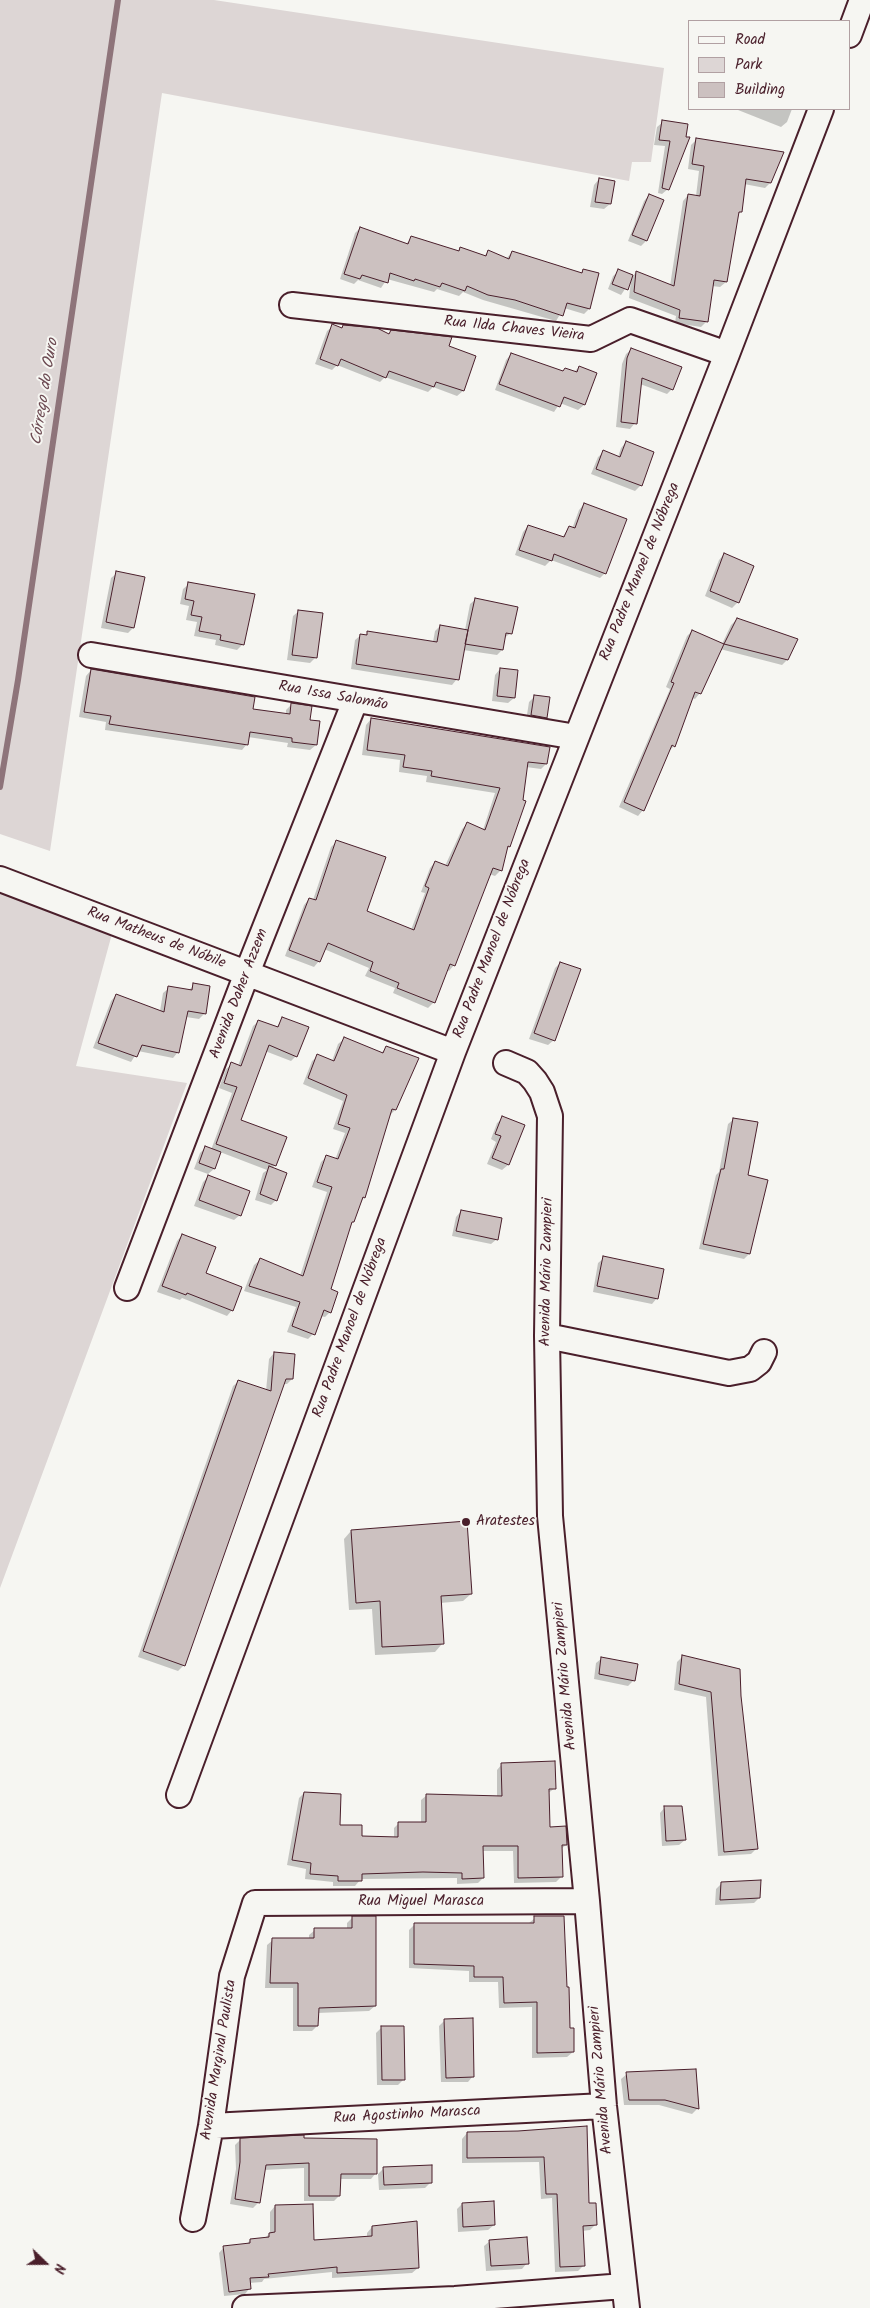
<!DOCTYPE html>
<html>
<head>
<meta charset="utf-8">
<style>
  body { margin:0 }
  #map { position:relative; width:870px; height:2308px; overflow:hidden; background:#f6f6f2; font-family:Kalam,sans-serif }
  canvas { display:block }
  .legend { position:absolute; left:688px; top:20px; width:162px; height:90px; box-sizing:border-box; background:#f6f6f2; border:1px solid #b1a0a2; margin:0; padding:6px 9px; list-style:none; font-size:15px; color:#4a1f2b }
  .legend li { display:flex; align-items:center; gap:10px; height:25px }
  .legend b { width:25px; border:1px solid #b1a0a2 }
  .north { position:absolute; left:20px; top:2238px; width:50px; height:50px; -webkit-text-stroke:4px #f6f6f2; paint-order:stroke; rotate:112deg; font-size:14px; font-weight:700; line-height:20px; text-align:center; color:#4a1f2b }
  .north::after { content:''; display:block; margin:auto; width:18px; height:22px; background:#4a1f2b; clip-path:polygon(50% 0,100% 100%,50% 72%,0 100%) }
</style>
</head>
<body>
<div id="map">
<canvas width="870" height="2308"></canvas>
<ul class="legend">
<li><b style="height:6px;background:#f6f6f2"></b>Road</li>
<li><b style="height:14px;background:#ddd6d5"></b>Park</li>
<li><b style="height:14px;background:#ccc1c0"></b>Building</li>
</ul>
<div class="north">N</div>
</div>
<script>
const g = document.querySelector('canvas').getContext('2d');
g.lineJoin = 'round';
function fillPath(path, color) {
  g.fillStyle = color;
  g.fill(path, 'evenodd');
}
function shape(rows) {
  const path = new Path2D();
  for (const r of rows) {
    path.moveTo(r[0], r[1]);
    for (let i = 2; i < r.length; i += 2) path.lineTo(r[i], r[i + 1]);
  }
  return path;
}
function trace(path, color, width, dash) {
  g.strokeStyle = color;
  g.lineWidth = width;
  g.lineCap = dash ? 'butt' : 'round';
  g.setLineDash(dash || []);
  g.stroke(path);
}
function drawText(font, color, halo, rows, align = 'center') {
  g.font = font + ' Kalam,sans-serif';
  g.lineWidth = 4;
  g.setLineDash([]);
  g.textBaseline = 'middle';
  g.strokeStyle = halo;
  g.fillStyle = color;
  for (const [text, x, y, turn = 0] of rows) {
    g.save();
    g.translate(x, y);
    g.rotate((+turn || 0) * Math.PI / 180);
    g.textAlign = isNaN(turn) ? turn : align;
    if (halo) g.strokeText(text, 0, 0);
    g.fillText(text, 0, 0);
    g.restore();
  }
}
const green = shape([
  [0,0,214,0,664,68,651,162,632,162,629,181,162,93,50,851,0,834],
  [0,888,113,930,76,1066,187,1083,0,1588]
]);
const shadow = shape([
  [792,109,787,122,781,127,738,110],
  [663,122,686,125,668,189,662,194,658,193,665,146,654,145,657,127],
  [696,140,770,183,765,188,744,184,741,211,738,215,726,282,720,287,712,286,706,322,701,327,675,323,676,316,629,298,631,280,621,295,608,289,613,276,619,271,633,276,636,272,670,286,683,201,688,195,696,196,699,171,688,169,691,145],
  [599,179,610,204,604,209,590,207,594,185],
  [649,195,646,241,641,246,628,241,644,201],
  [360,228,406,244,411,238,457,252,460,249,484,256,488,252,506,259,512,252,580,274,584,270,589,309,584,314,564,308,556,321,483,300,463,292,459,296,437,289,434,292,387,279,381,288,358,280,354,284,340,279,355,233],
  [333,326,341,329,344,326,388,334,391,331,475,356,463,391,457,396,433,387,428,392,385,377,380,382,337,365,332,370,315,364,327,331],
  [632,349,672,389,667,394,640,384,635,423,630,429,616,427,622,364,626,354],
  [511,354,562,372,565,369,574,372,579,367,595,373,584,405,578,410,560,403,554,412,495,390,506,360],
  [626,442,641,485,635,491,591,474,598,457,604,452,618,457,621,448],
  [584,504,605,573,600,578,551,560,545,566,515,555,523,532,528,526,562,538,569,527,572,529,579,510],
  [724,554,738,602,732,608,705,596,719,560],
  [117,573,133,628,128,633,101,628,111,578],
  [189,584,243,644,237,650,215,645,216,640,194,636,197,622,186,620,189,606,180,604,183,589],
  [476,599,511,633,504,638,502,650,497,655,463,650,457,679,452,685,351,669,355,640,361,635,365,636,368,632,433,642,435,631,440,626,465,630,470,604],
  [299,611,315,658,310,663,287,660,293,616],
  [737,619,787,660,782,665,720,649,700,693,695,699,692,698,674,746,669,751,643,810,638,816,619,807,670,689,666,687,687,636,692,631,722,644,731,625],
  [500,669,516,671,514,698,508,703,492,701,495,675],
  [91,670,252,710,286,715,286,710,292,704,308,721,319,722,316,745,310,750,287,747,288,743,248,737,247,744,242,750,105,730,106,722,79,717,86,676],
  [535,696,546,718,541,723,526,721,529,702],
  [371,719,546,764,541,769,526,767,509,847,506,850,501,870,495,876,489,874,454,965,449,971,446,970,434,1002,428,1008,393,993,395,988,365,976,369,968,324,949,319,961,314,967,285,956,304,905,309,899,313,900,331,847,336,842,366,912,411,930,425,893,421,892,430,868,435,862,445,866,462,829,467,824,483,830,495,793,426,782,427,776,399,772,400,760,362,755,366,725],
  [560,963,554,1040,548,1045,529,1039,555,968],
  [194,985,205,1013,199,1019,186,1017,178,1052,173,1058,138,1051,131,1062,93,1048,111,1001,116,995,160,1011,163,993,169,988,188,991],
  [283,1018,296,1056,291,1061,265,1051,240,1121,275,1165,271,1169,276,1200,271,1205,255,1200,263,1173,267,1170,220,1152,214,1169,208,1174,194,1169,200,1153,206,1147,211,1150,232,1093,219,1088,226,1069,232,1064,238,1066,253,1026,259,1021,276,1028],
  [344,1039,380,1054,386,1048,395,1110,390,1115,364,1197,350,1225,330,1290,330,1312,325,1317,320,1316,313,1334,308,1339,287,1332,296,1307,244,1291,254,1265,260,1260,300,1276,327,1192,312,1187,321,1162,326,1157,335,1160,345,1133,333,1129,343,1101,303,1084,312,1061,318,1056,332,1061,338,1044],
  [503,1118,523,1126,508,1165,502,1170,487,1164,496,1142,491,1139,497,1123],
  [734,1119,747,1176,749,1254,744,1259,699,1249,716,1175,719,1172,728,1124],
  [208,1177,240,1215,234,1220,194,1206,203,1182],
  [461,1211,497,1239,491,1244,452,1236,456,1217],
  [182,1235,205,1274,232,1310,227,1316,182,1298,180,1300,157,1292,177,1241],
  [604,1258,657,1298,652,1304,593,1292,598,1263],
  [274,1353,292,1379,287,1384,283,1384,184,1665,178,1671,138,1657,233,1386,239,1381,266,1391,269,1359],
  [351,1531,471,1594,463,1601,440,1603,442,1644,435,1652,375,1655,372,1609,349,1610,344,1539],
  [682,1657,740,1696,757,1848,751,1854,718,1856,706,1697,674,1690,677,1662],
  [602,1658,634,1680,628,1686,594,1679,596,1663],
  [502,1764,555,1788,547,1794,549,1828,566,1845,561,1849,561,1877,556,1882,514,1883,513,1851,482,1851,483,1878,478,1883,457,1884,457,1878,361,1879,355,1886,333,1886,333,1882,305,1879,306,1869,287,1865,299,1798,304,1793,338,1827,361,1838,394,1838,394,1828,399,1823,421,1823,421,1800,427,1795,497,1797,497,1770],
  [665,1807,685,1840,679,1845,662,1846,660,1813],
  [721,1884,759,1898,754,1903,715,1905,716,1889],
  [353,1917,375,2006,369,2011,317,2013,317,2026,312,2031,293,2031,293,1988,265,1988,267,1945,273,1940,309,1939,309,1935,315,1930,347,1929,347,1923],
  [535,1918,569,2030,573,2052,567,2057,532,2058,532,2007,499,2008,498,1982,469,1982,469,1971,409,1968,409,1930,415,1924,529,1923],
  [445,2020,473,2076,468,2082,441,2082,439,2026],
  [382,2027,404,2079,398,2085,377,2085,376,2033],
  [695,2070,697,2109,692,2114,659,2105,624,2105,621,2079,627,2074],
  [585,2127,588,2204,595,2225,590,2230,582,2231,584,2265,578,2271,555,2272,552,2198,541,2199,539,2162,462,2163,462,2139,467,2133,518,2133],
  [240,2140,303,2140,376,2173,371,2179,339,2179,339,2196,334,2201,304,2201,304,2168,264,2170,259,2202,253,2208,230,2204,236,2169,235,2145],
  [383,2169,431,2182,425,2188,379,2190,378,2174],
  [462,2204,494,2225,488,2230,458,2232,457,2209],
  [275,2206,312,2242,367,2238,367,2233,372,2227,418,2268,412,2273,332,2278,332,2272,264,2279,262,2282,249,2283,250,2288,245,2294,224,2296,219,2253,224,2247,246,2245,250,2240,264,2239,270,2233,270,2212],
  [490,2241,527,2263,522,2269,486,2271,484,2246]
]);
const stream = shape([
  [0,787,18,680,118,0]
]);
const building = shape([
  [662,120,688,124,686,137,690,137,669,190,662,188,670,141,659,140,662,120],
  [696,138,784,152,771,183,746,179,742,212,739,212,727,282,714,280,708,322,679,318,680,310,634,292,636,271,674,286,688,194,700,196,704,166,692,164,696,138],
  [599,178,615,181,611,204,595,202,599,178],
  [649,194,664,200,647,241,632,235,649,194],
  [360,227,408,244,411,236,459,251,460,247,486,256,488,250,509,259,512,251,582,273,583,269,599,273,590,309,567,303,563,316,515,300,488,295,467,286,465,291,442,283,440,287,415,279,414,281,390,273,388,283,362,275,360,279,344,274,360,227],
  [618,269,633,275,628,290,612,284,618,269],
  [332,324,342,328,343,325,377,328,389,334,391,330,452,337,449,346,476,356,464,391,436,382,434,387,389,371,386,378,341,359,338,366,320,359,332,324],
  [631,348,682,367,673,390,642,378,637,424,621,422,627,358,631,348],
  [511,353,563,371,565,368,577,372,579,366,597,373,585,405,564,397,560,407,499,384,511,353],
  [626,441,654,452,642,486,596,469,603,450,620,457,626,441],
  [584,503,627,519,606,574,554,554,552,561,519,550,528,525,564,537,569,526,575,528,584,503],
  [724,553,754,566,739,603,710,591,724,553],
  [116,571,145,577,134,628,106,622,116,571],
  [188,582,255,594,244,645,220,640,221,635,199,631,202,617,191,615,194,601,185,599,188,582],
  [475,598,518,607,512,634,506,633,503,650,465,644,475,598],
  [298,610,323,613,317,658,292,655,298,610],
  [737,618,798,639,788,660,724,644,737,618],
  [440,625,468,630,459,680,356,664,360,634,367,635,367,631,437,642,440,625],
  [692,630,724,644,701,694,695,692,675,747,672,745,644,811,624,802,674,683,671,682,692,630],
  [500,668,518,670,515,698,497,696,500,668],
  [91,669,255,697,253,709,290,714,291,703,312,706,310,720,320,721,317,745,292,742,292,738,250,732,248,745,109,724,111,716,84,712,91,669],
  [534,695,550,697,547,718,531,715,534,695],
  [371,718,550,747,547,764,528,762,523,800,526,801,510,847,508,846,502,871,493,868,455,966,450,964,435,1003,397,988,399,983,370,971,373,962,328,943,320,962,289,950,309,898,316,900,336,840,386,857,367,911,414,930,429,888,425,886,435,861,448,866,467,822,485,830,500,788,431,776,432,771,403,767,405,755,367,750,371,718],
  [560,962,581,969,555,1041,534,1033,560,962],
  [193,983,210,986,206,1014,188,1011,179,1053,142,1045,137,1057,98,1043,116,994,164,1012,168,986,192,990,193,983],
  [282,1017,309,1027,297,1057,269,1045,241,1120,287,1137,276,1166,216,1144,237,1087,224,1083,231,1062,241,1066,258,1020,278,1027,282,1017],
  [344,1037,383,1053,386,1046,419,1058,396,1110,392,1109,365,1198,363,1197,354,1222,352,1222,331,1289,338,1292,331,1313,324,1310,315,1335,292,1326,300,1302,249,1286,260,1258,303,1276,332,1187,317,1182,326,1155,338,1159,350,1128,338,1124,347,1095,308,1078,317,1054,334,1061,344,1037],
  [502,1116,525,1125,509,1165,492,1158,501,1136,495,1134,502,1116],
  [733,1118,758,1122,748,1175,768,1180,750,1254,703,1244,721,1169,724,1169,733,1118],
  [205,1146,221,1152,215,1169,199,1163,205,1146],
  [269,1166,287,1173,277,1201,260,1194,269,1166],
  [208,1175,250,1191,241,1216,199,1200,208,1175],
  [461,1210,502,1218,498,1240,456,1231,461,1210],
  [182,1234,216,1247,206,1273,242,1287,233,1311,187,1293,186,1295,162,1286,182,1234],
  [603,1256,664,1269,658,1299,597,1286,603,1256],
  [274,1352,295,1354,293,1379,286,1379,185,1666,143,1651,238,1380,271,1391,274,1352],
  [467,1521,472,1594,441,1596,444,1644,382,1647,380,1601,356,1603,351,1530,467,1521],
  [682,1655,740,1669,741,1696,758,1849,724,1852,711,1692,679,1684,682,1655],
  [601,1657,638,1664,635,1681,599,1674,601,1657],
  [555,1761,556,1789,549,1789,550,1827,566,1826,567,1845,562,1845,563,1877,518,1878,518,1846,483,1846,484,1878,462,1879,462,1873,423,1872,362,1874,362,1881,338,1881,338,1876,310,1874,311,1863,292,1860,304,1792,341,1794,340,1825,362,1825,362,1836,398,1837,398,1822,426,1822,426,1794,502,1796,501,1763,555,1761],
  [664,1806,682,1806,686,1840,666,1841,664,1806],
  [761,1880,760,1898,720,1900,721,1882,761,1880],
  [352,1916,376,1916,376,2006,319,2008,318,2026,298,2026,298,1983,270,1983,272,1938,314,1938,314,1928,352,1928,352,1916],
  [534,1916,564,1916,567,1987,569,1987,570,2028,574,2028,574,2052,537,2053,537,2002,504,2003,503,1977,474,1977,474,1966,414,1964,414,1923,534,1923,534,1916],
  [473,2018,474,2077,446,2078,444,2019,473,2018],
  [381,2026,404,2026,405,2080,382,2080,381,2026],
  [696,2069,699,2109,665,2100,629,2100,626,2072,696,2069],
  [587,2126,589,2203,596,2203,597,2225,583,2226,585,2266,560,2267,557,2194,546,2194,544,2157,467,2158,467,2132,518,2131,587,2126],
  [304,2135,304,2138,377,2139,377,2174,341,2174,340,2196,309,2196,309,2163,266,2165,260,2203,235,2199,240,2162,240,2138,304,2135],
  [432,2165,432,2183,384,2185,383,2167,432,2165],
  [494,2201,495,2225,463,2227,462,2203,494,2201],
  [313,2204,314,2240,372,2236,372,2226,417,2221,419,2268,337,2273,337,2267,268,2274,269,2277,250,2278,251,2289,229,2292,223,2246,250,2243,250,2239,269,2237,269,2233,275,2232,275,2205,313,2204],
  [527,2237,529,2264,491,2266,489,2240,527,2237]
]);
const minor = shape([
  [849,35,862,0],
  [292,305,591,339,630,320,727,354],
  [91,655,576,737],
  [0,879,453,1052],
  [506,1063,527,1072,535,1081,542,1092,550,1116,547,1336,550,1516,587,1901,604,2106,627,2308],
  [127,1288,247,973,355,701],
  [547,1336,729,1373,750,1369,759,1362,764,1352],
  [179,1795,453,1052,727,354,821,109],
  [211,2126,604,2106],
  [193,2219,211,2126,232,1976,255,1903,587,1901],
  [245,2308,455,2299,624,2286]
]);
const markers = [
  [466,1522,5,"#4a1f2b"]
];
const streetNames = [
  ["Rua Ilda Chaves Vieira",514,330,6],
  ["Rua Padre Manoel de Nóbrega",641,572,-68],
  ["Rua Issa Salomão",333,697,10],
  ["Rua Matheus de Nóbile",156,939,21],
  ["Rua Padre Manoel de Nóbrega",493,949,-69],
  ["Avenida Daher Azzem",240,994,-69],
  ["Avenida Mário Zampieri",548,1272,-89],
  ["Rua Padre Manoel de Nóbrega",351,1328,-70],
  ["Avenida Mário Zampieri",566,1676,-95],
  ["Rua Miguel Marasca",421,1902],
  ["Avenida Marginal Paulista",220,2060,-81],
  ["Avenida Mário Zampieri",602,2080,-95],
  ["Rua Agostinho Marasca",407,2116,-3]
];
const poiNames = [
  ["Aratestes",476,1522]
];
const waterNames = [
  ["Córrego do Ouro",46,392,-81]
];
fillPath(green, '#ddd6d5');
fillPath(shadow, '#0003');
trace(stream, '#8e747a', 6);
fillPath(building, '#ccc1c0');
trace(building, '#4a1f2b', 1);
trace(minor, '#4a1f2b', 28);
trace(minor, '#f6f6f2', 24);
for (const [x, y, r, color] of markers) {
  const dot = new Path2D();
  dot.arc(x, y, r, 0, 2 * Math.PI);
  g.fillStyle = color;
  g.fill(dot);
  trace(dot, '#f6f6f2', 2);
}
drawText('15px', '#4a1f2b', '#f6f6f2', streetNames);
drawText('15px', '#4a1f2b', '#f6f6f2', poiNames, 'left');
drawText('italic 16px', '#6c4a52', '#f6f6f2', waterNames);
</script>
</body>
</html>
